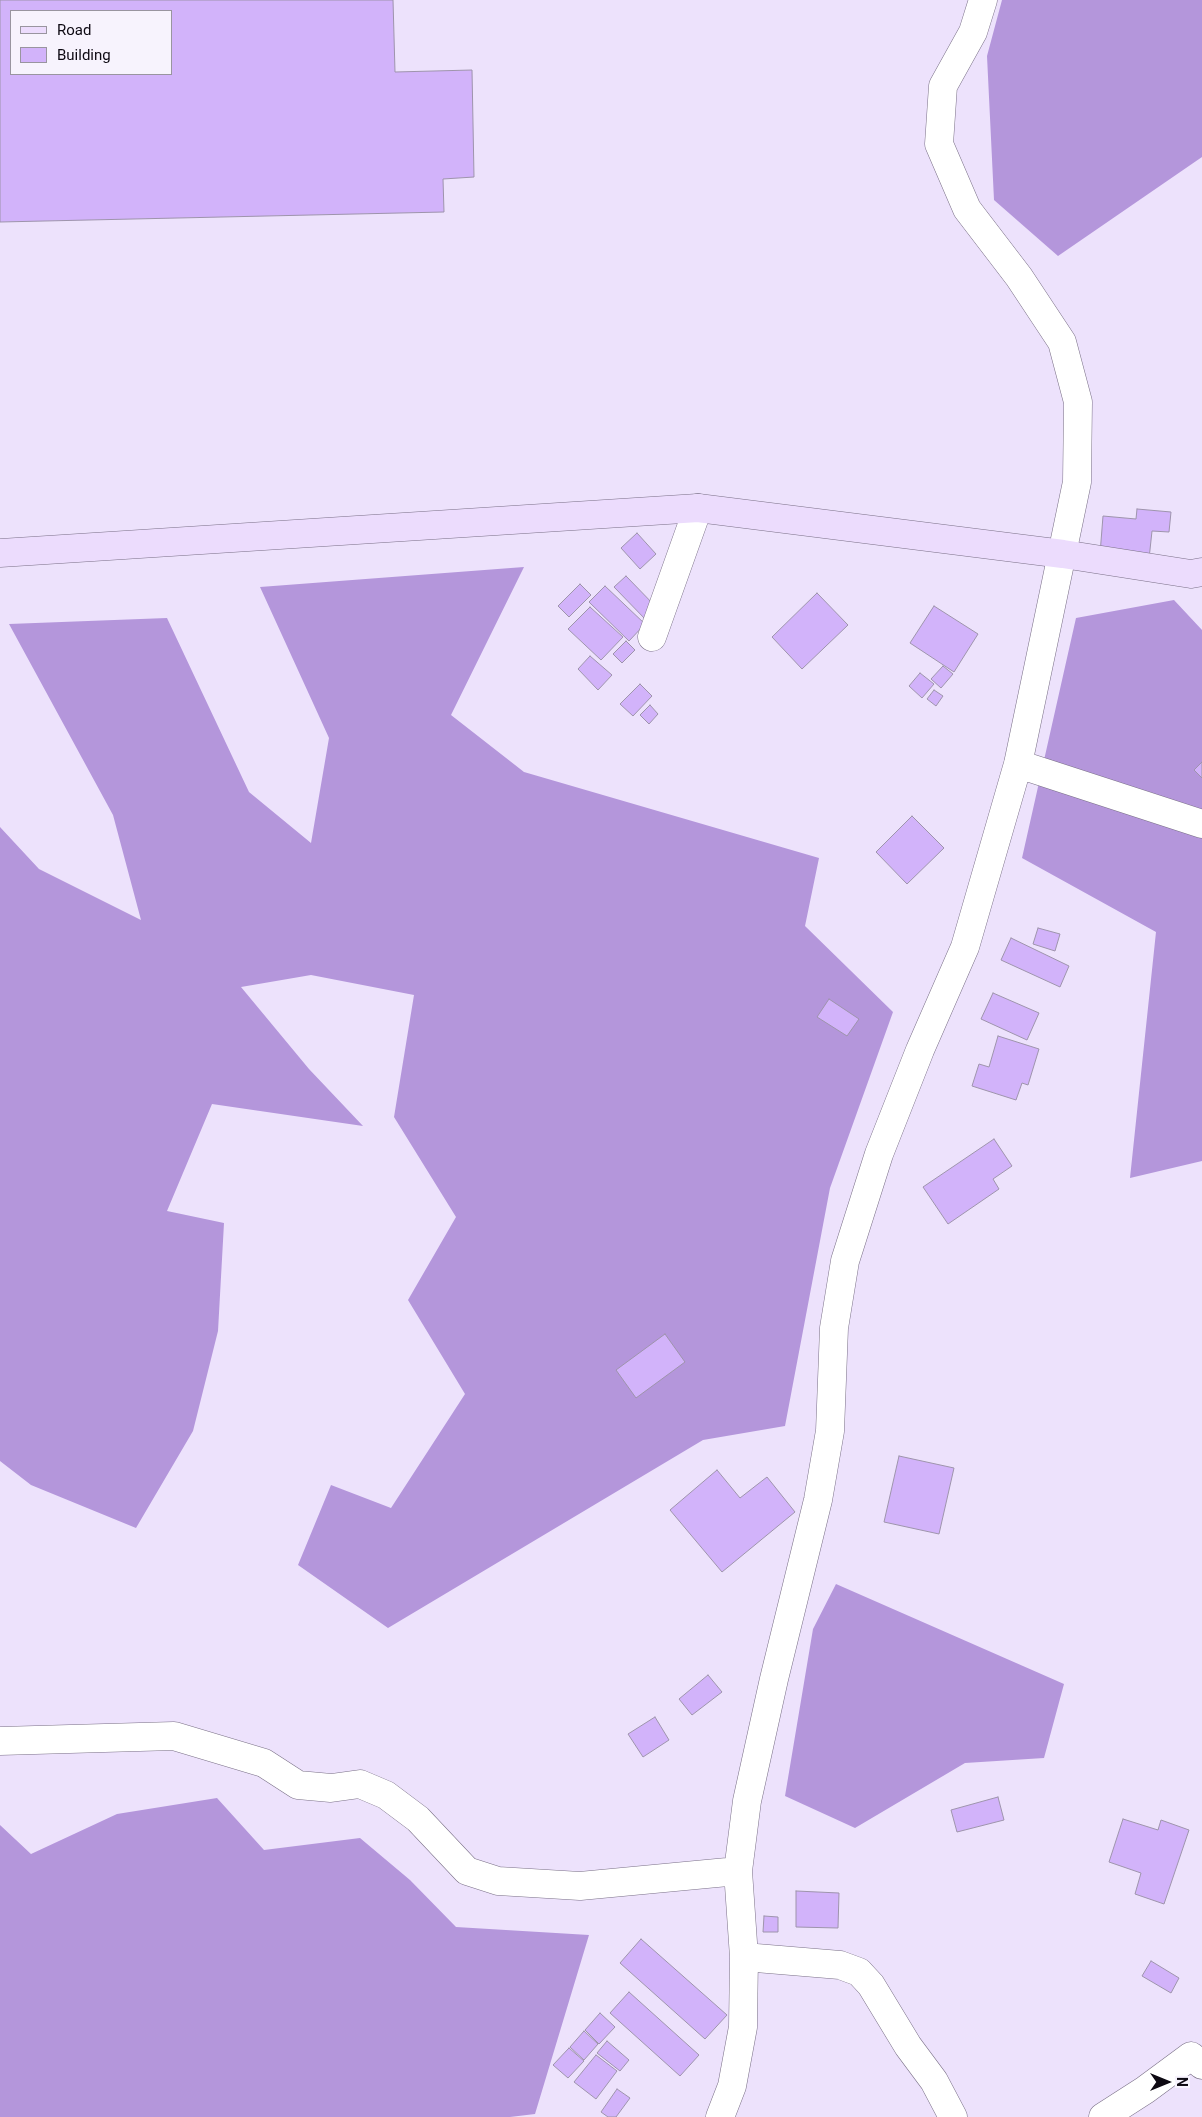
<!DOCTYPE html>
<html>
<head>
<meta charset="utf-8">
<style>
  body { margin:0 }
  #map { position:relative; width:1202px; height:2117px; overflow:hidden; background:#ede2fc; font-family:Roboto,sans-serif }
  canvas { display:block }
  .legend { position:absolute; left:10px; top:10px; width:162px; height:65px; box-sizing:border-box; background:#f7f3fd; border:1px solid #99959f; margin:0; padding:6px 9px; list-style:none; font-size:15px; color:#0d0912 }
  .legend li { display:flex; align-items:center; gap:10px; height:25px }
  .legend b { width:25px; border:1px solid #99959f }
  .north { position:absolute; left:1142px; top:2057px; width:50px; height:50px; -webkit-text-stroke:4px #f7f3fd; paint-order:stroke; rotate:90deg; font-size:14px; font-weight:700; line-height:20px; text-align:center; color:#0d0912 }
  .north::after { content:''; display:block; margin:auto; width:18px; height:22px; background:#0d0912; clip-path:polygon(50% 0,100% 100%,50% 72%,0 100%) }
</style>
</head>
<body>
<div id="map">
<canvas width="1202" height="2117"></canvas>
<ul class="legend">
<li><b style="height:6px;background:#ecdcfd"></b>Road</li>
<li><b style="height:14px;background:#d2b3fa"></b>Building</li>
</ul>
<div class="north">N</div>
</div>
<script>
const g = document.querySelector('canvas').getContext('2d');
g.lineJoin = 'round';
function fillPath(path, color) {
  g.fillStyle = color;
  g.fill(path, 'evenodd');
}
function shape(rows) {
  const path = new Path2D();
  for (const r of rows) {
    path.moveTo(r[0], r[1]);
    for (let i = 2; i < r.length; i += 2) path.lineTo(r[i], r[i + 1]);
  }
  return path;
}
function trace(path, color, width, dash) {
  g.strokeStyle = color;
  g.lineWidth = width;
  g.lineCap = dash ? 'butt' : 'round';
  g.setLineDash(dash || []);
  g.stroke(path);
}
const forest = shape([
  [1002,0,1202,0,1202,157,1058,256,994,200,987,56],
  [524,567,451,715,524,772,819,858,805,926,893,1012,830,1188,785,1426,703,1440,388,1628,298,1565,331,1485,391,1508,465,1394,408,1300,456,1217,394,1117,414,995,311,975,241,987,309,1069,363,1126,212,1104,167,1211,224,1223,218,1331,193,1431,136,1528,31,1485,0,1461,0,827,39,869,141,920,113,815,9,624,167,618,249,792,311,843,329,738,260,587],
  [1174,600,1202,630,1202,1161,1130,1178,1156,932,1022,858,1076,618],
  [836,1584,1064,1684,1044,1758,965,1763,855,1828,785,1796,813,1629],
  [217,1798,264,1850,360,1838,410,1880,456,1927,589,1935,535,2114,510,2117,0,2117,0,1825,31,1854,117,1814]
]);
const building = shape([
  [0,0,393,0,395,72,472,70,474,177,443,179,444,212,0,222,0,0],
  [11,11,171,11,171,74,11,74,11,11],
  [1137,509,1171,512,1169,532,1152,531,1149,559,1100,554,1103,516,1136,519,1137,509],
  [637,533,656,554,640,569,621,548,637,533],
  [626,576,658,609,647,621,614,587,626,576],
  [580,584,591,595,569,617,558,606,580,584],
  [605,586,645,624,629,641,589,602,605,586],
  [817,593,848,625,802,669,772,637,817,593],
  [934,606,978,634,954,672,910,643,934,606],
  [590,607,623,637,601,660,568,629,590,607],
  [626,641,635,650,622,663,613,654,626,641],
  [590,656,612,675,598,690,578,669,590,656],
  [943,666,953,674,941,688,931,679,943,666],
  [920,673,934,684,922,698,909,686,920,673],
  [640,684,652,696,633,716,620,704,640,684],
  [934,690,943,696,936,706,927,699,934,690],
  [650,705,658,714,649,724,640,715,650,705],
  [1202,762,1202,778,1194,770,1202,762],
  [912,816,944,848,907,884,876,852,912,816],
  [1038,928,1060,934,1055,951,1033,944,1038,928],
  [1011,938,1069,966,1060,987,1001,960,1011,938],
  [993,993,1039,1013,1027,1040,981,1019,993,993],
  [829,999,859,1019,847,1036,817,1017,829,999],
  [998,1036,1039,1049,1028,1085,1022,1083,1016,1100,972,1086,979,1064,989,1067,998,1036],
  [994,1139,1012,1166,993,1179,999,1189,948,1224,923,1187,994,1139],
  [665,1334,685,1362,636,1398,616,1370,665,1334],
  [899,1456,954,1468,939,1534,884,1522,899,1456],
  [717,1470,740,1498,767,1477,795,1512,722,1572,670,1510,717,1470],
  [708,1675,722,1692,692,1715,679,1699,708,1675],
  [655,1717,669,1740,643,1757,628,1734,655,1717],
  [998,1797,1004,1820,957,1832,951,1810,998,1797],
  [1123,1819,1158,1830,1161,1820,1189,1830,1164,1904,1135,1894,1141,1873,1109,1862,1123,1819],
  [796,1891,839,1893,838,1928,796,1927,796,1891],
  [764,1916,778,1917,778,1932,763,1932,764,1916],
  [641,1939,727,2015,705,2039,620,1963,641,1939],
  [1151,1961,1179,1978,1171,1993,1142,1976,1151,1961],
  [629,1992,699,2055,680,2076,610,2013,629,1992],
  [600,2013,615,2027,599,2044,585,2030,600,2013],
  [584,2031,598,2044,584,2060,570,2047,584,2031],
  [607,2041,629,2060,620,2071,597,2053,607,2041],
  [569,2048,584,2061,568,2078,553,2065,569,2048],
  [596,2055,617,2071,596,2099,574,2082,596,2055],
  [617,2089,630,2098,616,2117,608,2117,601,2112,617,2089]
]);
const street = shape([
  [652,637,698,508],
  [1018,764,1202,824],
  [0,1741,174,1736,264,1763,298,1785,331,1788,360,1784,386,1795,418,1819,467,1871,498,1881,580,1886,738,1871],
  [744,1957,840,1965,859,1972,871,1985,908,2046,934,2081,953,2117],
  [720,2117,732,2086,743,2027,744,1957,738,1871,747,1801,774,1679,818,1500,830,1431,834,1328,845,1261,879,1154,920,1050,965,947,1018,764,1077,482,1078,402,1062,342,1019,277,967,209,939,144,943,86,973,32,983,0],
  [1103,2117,1145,2090,1191,2056,1202,2065]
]);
const secondary = shape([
  [0,553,698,508,1063,554,1191,574,1202,572]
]);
fillPath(forest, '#b496db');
fillPath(building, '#d2b3fa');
trace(building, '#9e94ac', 1);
trace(street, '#7a7087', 29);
trace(secondary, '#7a7087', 29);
trace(street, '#fff', 28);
trace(secondary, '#ecdcfd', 28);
</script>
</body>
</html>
